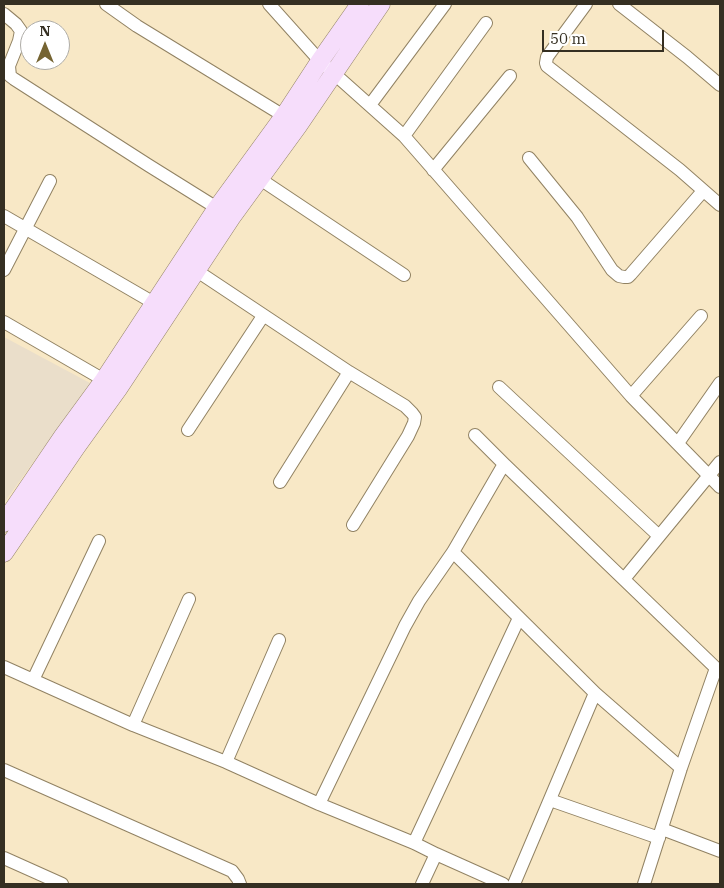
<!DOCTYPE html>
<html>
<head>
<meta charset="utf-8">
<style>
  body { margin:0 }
  #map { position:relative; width:724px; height:888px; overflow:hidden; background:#f8e8c6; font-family:"IBM Plex Serif",serif }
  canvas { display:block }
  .frame { position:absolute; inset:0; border:5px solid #352f22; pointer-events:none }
  .north { position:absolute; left:20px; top:20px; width:50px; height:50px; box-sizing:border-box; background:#fff; border:1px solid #aeaca7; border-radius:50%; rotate:0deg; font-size:14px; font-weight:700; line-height:20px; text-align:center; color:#352f22 }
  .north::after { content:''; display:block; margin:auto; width:18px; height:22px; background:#756432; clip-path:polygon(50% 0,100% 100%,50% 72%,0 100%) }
  .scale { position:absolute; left:542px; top:30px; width:122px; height:22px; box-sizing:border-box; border:2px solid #352f22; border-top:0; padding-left:6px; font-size:15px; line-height:18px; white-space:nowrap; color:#352f22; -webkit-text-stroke:4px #fff; paint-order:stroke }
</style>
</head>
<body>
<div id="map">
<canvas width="724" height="888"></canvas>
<div class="frame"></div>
<div class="north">N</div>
<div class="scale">50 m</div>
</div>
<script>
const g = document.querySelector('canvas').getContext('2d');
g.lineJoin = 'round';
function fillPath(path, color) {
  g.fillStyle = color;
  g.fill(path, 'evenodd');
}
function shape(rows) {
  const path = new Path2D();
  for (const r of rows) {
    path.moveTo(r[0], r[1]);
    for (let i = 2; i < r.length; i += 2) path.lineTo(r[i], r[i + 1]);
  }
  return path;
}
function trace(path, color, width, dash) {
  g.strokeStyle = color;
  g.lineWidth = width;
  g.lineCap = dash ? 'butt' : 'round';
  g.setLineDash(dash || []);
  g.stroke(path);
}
const education = shape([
  [4,337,90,383,4,503]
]);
const street = shape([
  [106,4,137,26,284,116],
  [269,4,320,61,404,136,631,396,720,487],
  [586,4,547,57,546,63,547,66,680,170,720,205],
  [619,4,687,57,720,85],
  [4,14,16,24,21,31,19,41,9,66,10,76,14,79,148,165,217,208],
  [370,105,445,4],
  [404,136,486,23],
  [529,158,577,217,612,270,619,276,624,277,628,277,631,274,703,191],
  [433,170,510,76],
  [260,179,404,275],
  [4,216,154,303],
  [191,267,349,372,405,406,412,413,415,417,414,423,408,436,353,525],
  [4,270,50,181],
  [4,322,104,380],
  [499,387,659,536],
  [631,396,701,316],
  [188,430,263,316],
  [475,435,504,464,720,672],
  [678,443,720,383],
  [280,482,349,372],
  [453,552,595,693,681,768],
  [624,579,720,462],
  [4,667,133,725,226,762,319,804,414,843,436,854,503,884],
  [33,680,99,541],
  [133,725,189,599],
  [226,762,279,640],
  [4,770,232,871,238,879,240,884],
  [550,800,659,838],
  [319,804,405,626,419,601,453,552,504,464],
  [662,829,720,851],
  [414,843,519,618],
  [4,858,62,884],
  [422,884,436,854],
  [514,884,595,693],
  [644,884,681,768,716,668]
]);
const secondary = shape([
  [4,523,63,436,104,380,217,208,284,116,320,61,360,4],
  [4,553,77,446,118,389,231,218,298,126,381,4]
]);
fillPath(education, '#eadeca');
trace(street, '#918263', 14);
trace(secondary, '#918263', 19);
trace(street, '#fff', 12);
trace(secondary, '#f6ddfb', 18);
</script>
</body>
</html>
